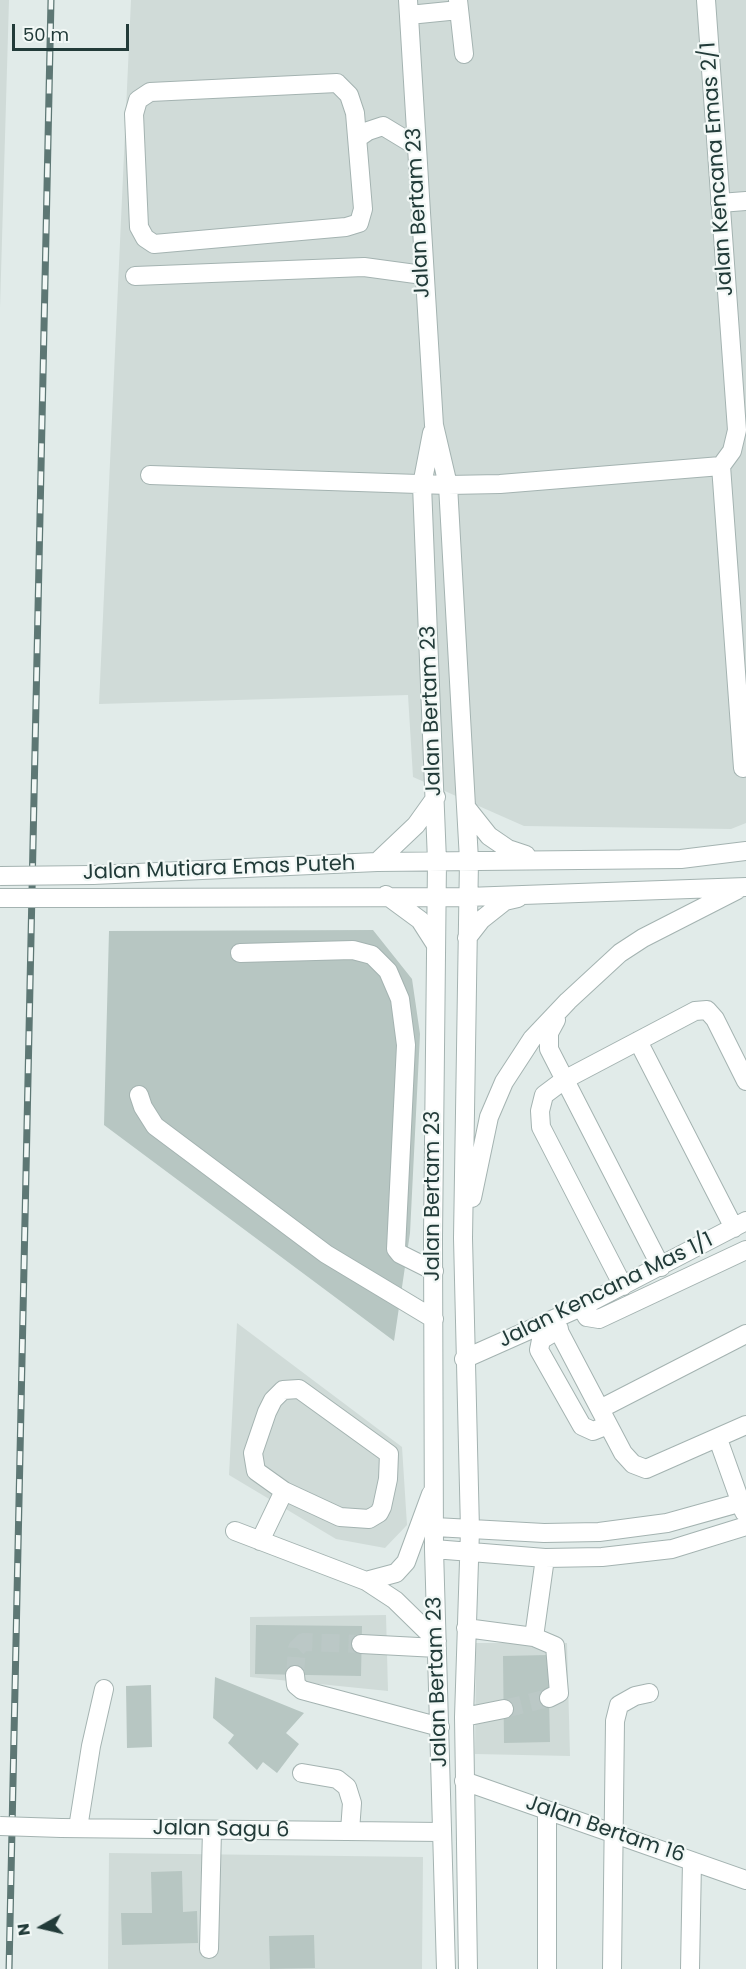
<!DOCTYPE html>
<html>
<head>
<meta charset="utf-8">
<style>
  body { margin:0 }
  #map { position:relative; width:746px; height:1969px; overflow:hidden; background:#e1ebe9; font-family:Poppins,sans-serif }
  canvas { display:block }
  .north { position:absolute; left:12px; top:1897px; width:60px; height:60px; -webkit-text-stroke:4px #f2f8f6; paint-order:stroke; rotate:262deg; font-size:16px; font-weight:700; line-height:24px; text-align:center; color:#223b39 }
  .north::after { content:''; display:block; margin:auto; width:21px; height:27px; background:#223b39; clip-path:polygon(50% 0,100% 100%,50% 72%,0 100%) }
  .scale { position:absolute; left:12px; top:24px; width:117px; height:27px; box-sizing:border-box; border:3px solid #223b39; border-top:0; padding-left:8px; font-size:18px; line-height:21px; white-space:nowrap; color:#223b39; -webkit-text-stroke:4px #f2f8f6; paint-order:stroke }
</style>
</head>
<body>
<div id="map">
<canvas width="746" height="1969"></canvas>
<div class="north">N</div>
<div class="scale">50 m</div>
</div>
<script>
const g = document.querySelector('canvas').getContext('2d');
g.lineJoin = 'round';
function fillPath(path, color) {
  g.fillStyle = color;
  g.fill(path, 'evenodd');
}
function shape(rows) {
  const path = new Path2D();
  for (const r of rows) {
    path.moveTo(r[0], r[1]);
    for (let i = 2; i < r.length; i += 2) path.lineTo(r[i], r[i + 1]);
  }
  return path;
}
function trace(path, color, width, dash) {
  g.strokeStyle = color;
  g.lineWidth = width;
  g.lineCap = dash ? 'butt' : 'round';
  g.setLineDash(dash || []);
  g.stroke(path);
}
function drawText(font, color, halo, rows, align = 'center') {
  g.font = font + ' Poppins,sans-serif';
  g.lineWidth = 4.5;
  g.setLineDash([]);
  g.textBaseline = 'middle';
  g.strokeStyle = halo;
  g.fillStyle = color;
  for (const [text, x, y, turn = 0] of rows) {
    g.save();
    g.translate(x, y);
    g.rotate((+turn || 0) * Math.PI / 180);
    g.textAlign = isNaN(turn) ? turn : align;
    if (halo) g.strokeText(text, 0, 0);
    g.fillText(text, 0, 0);
    g.restore();
  }
}
const built = shape([
  [0,0,9,0,0,308],
  [131,0,746,0,746,823,731,829,524,826,413,777,408,695,99,704],
  [237,1323,402,1447,407,1525,385,1548,336,1539,229,1475],
  [386,1615,388,1691,250,1677,250,1617],
  [476,1643,567,1643,570,1756,475,1754],
  [109,1853,423,1857,422,1969,108,1969]
]);
const building = shape([
  [373,930,412,979,420,1034,410,1233,394,1341,104,1125,109,931],
  [256,1625,362,1626,361,1676,255,1674],
  [548,1655,550,1742,504,1743,503,1656],
  [215,1677,304,1713,286,1733,299,1744,277,1773,263,1762,257,1770,228,1743,234,1735,213,1718],
  [151,1685,152,1747,127,1748,126,1686],
  [182,1871,183,1912,197,1911,198,1943,122,1945,121,1913,152,1913,151,1872],
  [314,1935,315,1968,270,1969,269,1936]
]);
const minorTunnel = shape([
  [295,1675,297,1648,303,1642,361,1644],
  [504,1709,549,1698]
]);
const minor = shape([
  [408,0,434,425,448,485,469,860,463,1238,470,1530,464,1717,468,1969],
  [458,0,464,54],
  [409,15,459,10],
  [337,83,349,95,355,113,363,209,359,223,346,227,154,244,145,238,139,227,134,114,138,100,150,92,337,83],
  [358,138,368,131,383,126,416,146],
  [720,203,746,201],
  [135,276,364,267,423,275],
  [432,433,422,485,437,861,433,1238,434,1549,446,1969],
  [721,466,743,768],
  [150,475,448,485,500,484,721,466,732,451,737,430,706,0],
  [466,807,489,836,508,849,526,855],
  [377,862,416,825,436,797],
  [93,875,377,862,681,859,746,851],
  [386,895,420,920,436,945],
  [92,898,467,897,746,887],
  [467,938,481,920,505,901,518,898],
  [240,953,353,950,372,955,388,971,400,999,406,1045,396,1249,400,1254,434,1271],
  [556,1020,549,1033,549,1049,661,1267],
  [638,1041,734,1228],
  [139,1095,143,1107,155,1126,326,1254,434,1319],
  [472,1198,489,1117,504,1082,532,1039,568,1001,620,953,643,938,737,890],
  [623,1286,541,1127,540,1111,544,1095,564,1080,695,1011,707,1010,715,1019,746,1081],
  [581,1307,587,1317,599,1319,746,1250],
  [553,1320,623,1453,633,1464,646,1469,746,1425],
  [559,1329,541,1340,539,1350,582,1426,593,1431,608,1425],
  [464,1359,581,1307,746,1221],
  [600,1409,746,1334],
  [718,1439,744,1512],
  [435,1527,544,1533,599,1532,667,1523,746,1501],
  [235,1531,366,1581,395,1600,437,1641],
  [260,1541,284,1491,256,1471,253,1453,267,1412,273,1400,283,1390,299,1389,389,1454,388,1479,382,1507,379,1513,369,1519,340,1517,284,1491],
  [434,1549,545,1558,602,1557,672,1549,746,1526],
  [366,1581,396,1573,406,1562,431,1494],
  [466,1628,534,1637,555,1646,559,1693,549,1698],
  [534,1637,545,1558],
  [361,1644,437,1648],
  [295,1675,296,1685,302,1690,440,1727],
  [464,1717,504,1709],
  [302,1773,337,1779,347,1787,352,1803,350,1831],
  [464,1781,746,1880],
  [547,1811,547,1969],
  [61,1828,442,1832],
  [78,1828,91,1746,104,1689],
  [209,1949,212,1830],
  [612,1969,615,1721,619,1705,635,1696,649,1693],
  [690,1969,692,1861]
]);
const rail = shape([
  [9,1969,51,0]
]);
const minorBridge = shape([
  [0,876,93,875],
  [0,898,92,898],
  [0,1826,61,1828]
]);
const streetNames = [
  ["Jalan Kencana Emas 2/1",718,169,-94],
  ["Jalan Bertam 23",419,213,-93],
  ["Jalan Bertam 23",432,711,-92],
  ["Jalan Mutiara Emas Puteh",219,869,-2],
  ["Jalan Bertam 23",434,1196,-90],
  ["Jalan Kencana Mas 1/1",606,1291,-26],
  ["Jalan Bertam 23",438,1682,-92],
  ["Jalan Sagu 6",221,1830,1],
  ["Jalan Bertam 16",605,1830,19]
];
fillPath(built, '#d0dbd8');
fillPath(building, '#b7c6c2');
trace(minorTunnel, '#bbc8c6', 18, [18, 9]);
trace(minor, '#a4b3b1', 20);
trace(minor, '#fff', 18);
trace(rail, '#5d7774', 7);
trace(rail, '#f2f8f6', 4.5, [14]);
trace(minorBridge, '#a4b3b1', 20, []);
trace(minorBridge, '#fff', 18);
drawText('21px', '#223b39', '#f2f8f6', streetNames);
</script>
</body>
</html>
